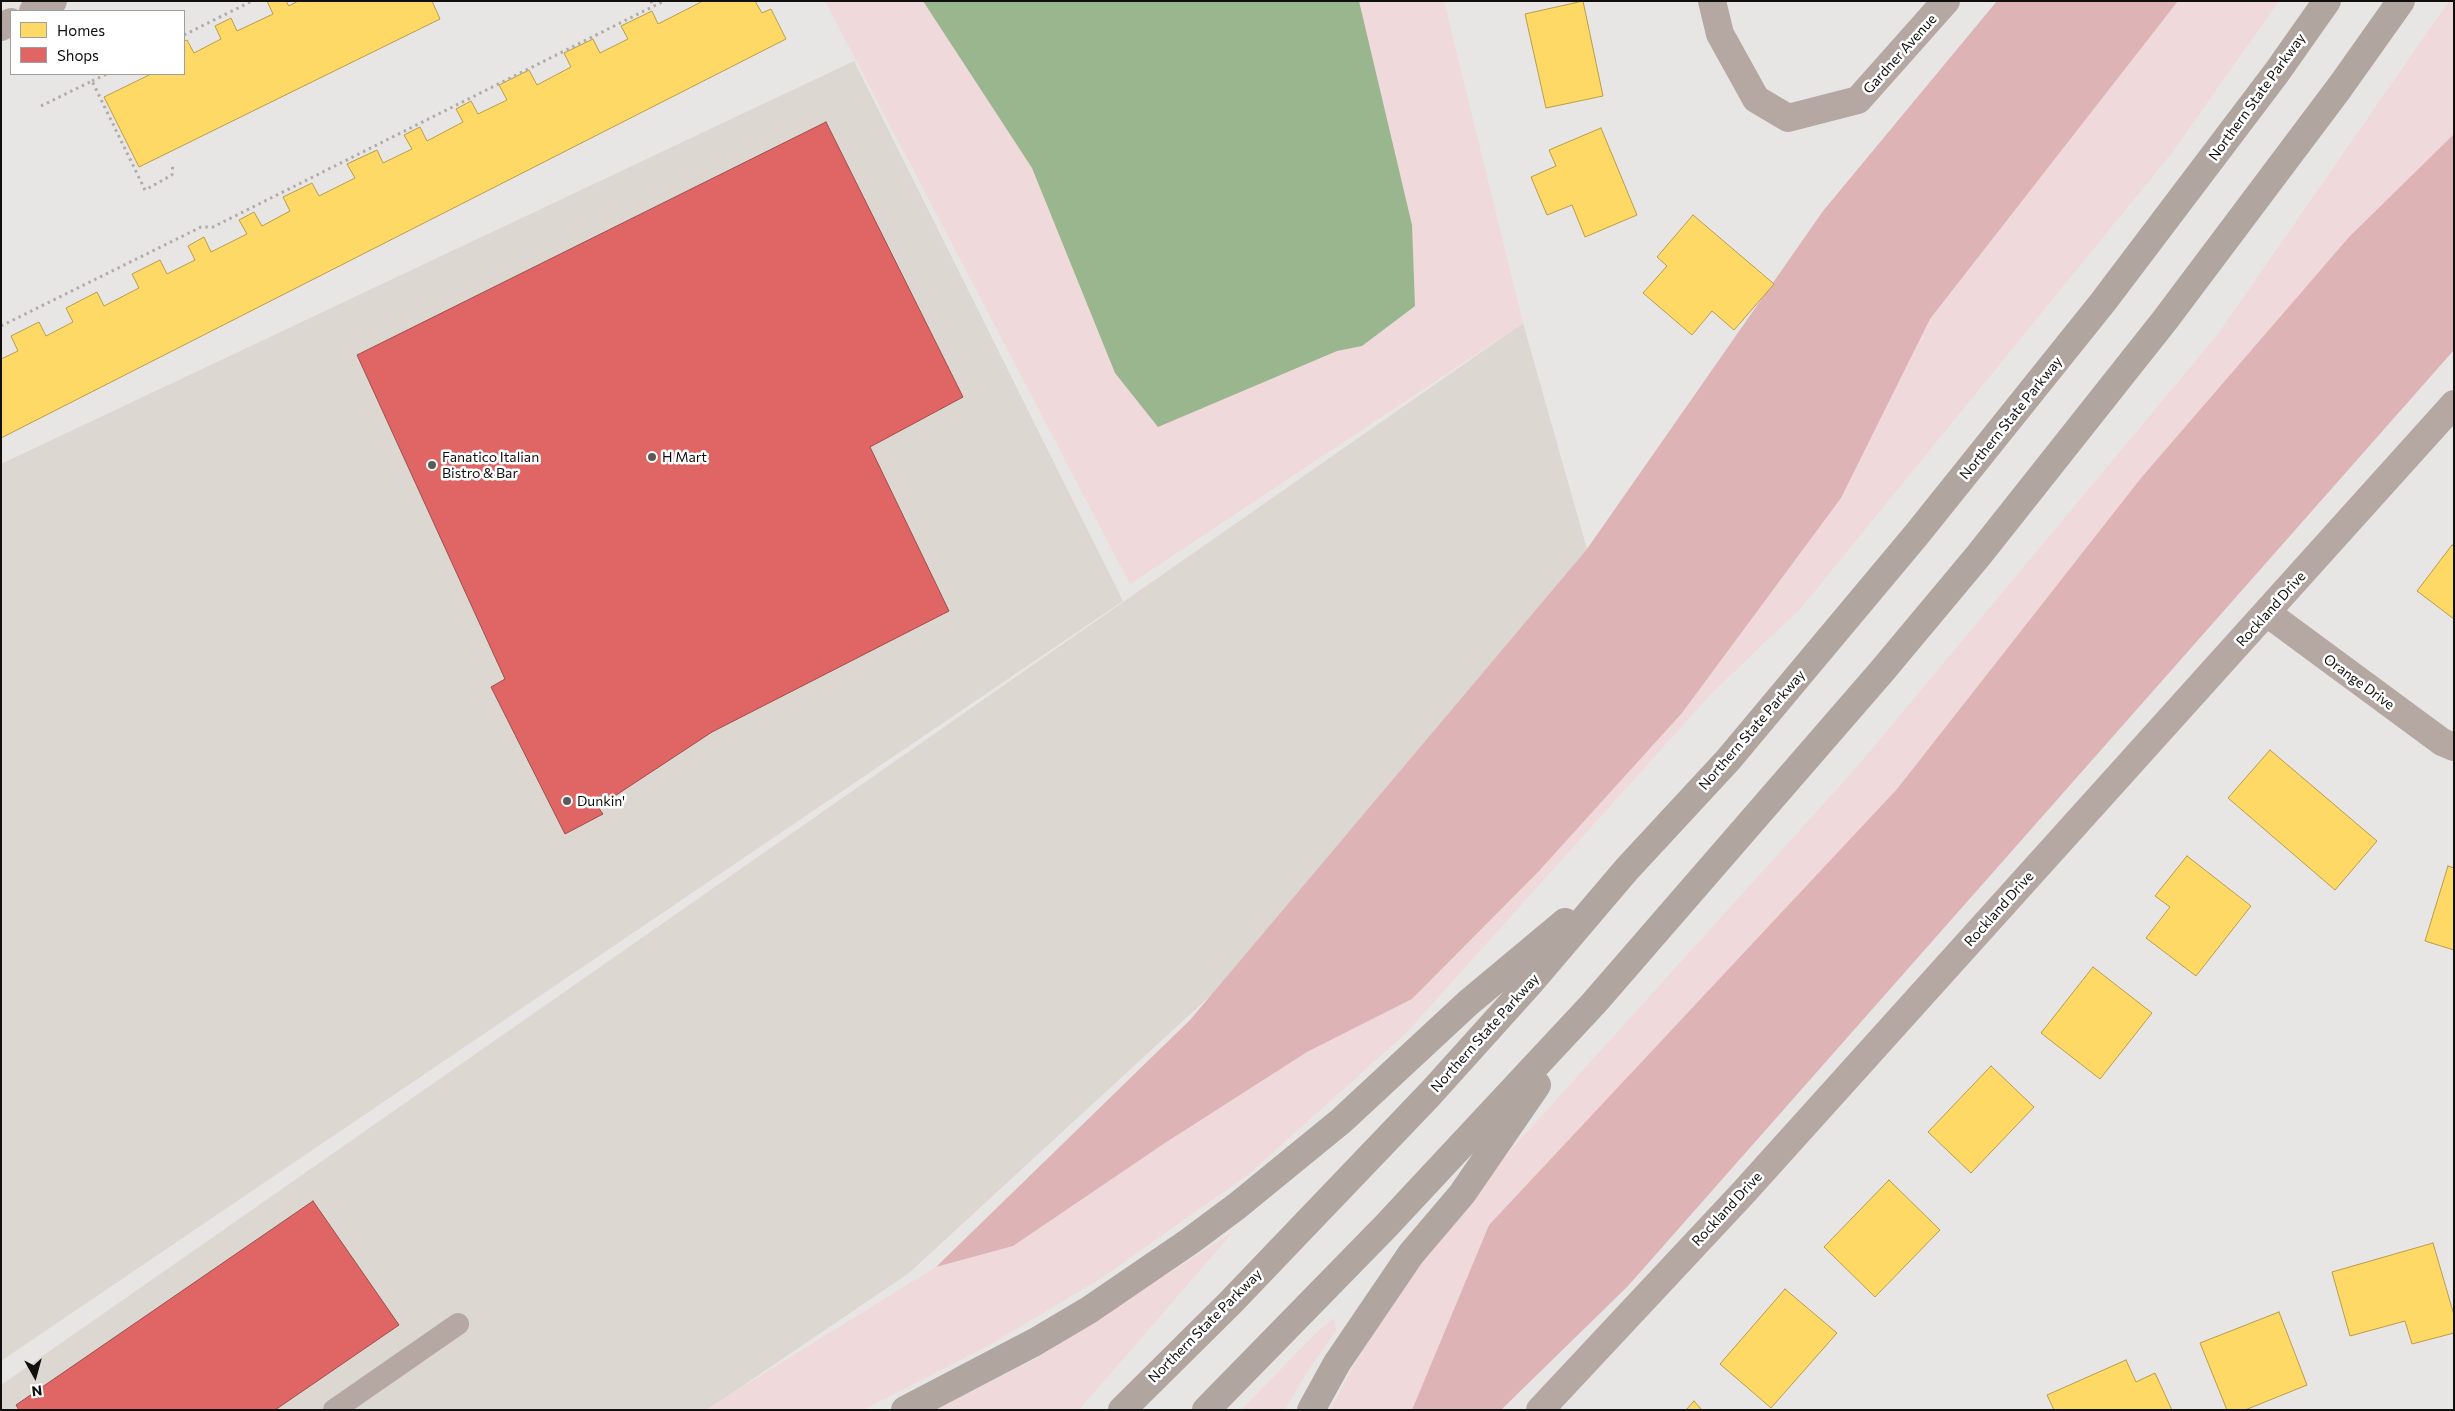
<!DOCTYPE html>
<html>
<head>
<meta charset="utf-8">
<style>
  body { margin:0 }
  #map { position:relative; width:2455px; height:1411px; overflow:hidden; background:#e8e6e4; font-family:Commissioner,sans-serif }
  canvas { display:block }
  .frame { position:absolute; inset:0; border:2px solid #100f0e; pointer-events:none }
  .legend { position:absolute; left:10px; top:10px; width:175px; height:65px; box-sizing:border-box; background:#fff; border:1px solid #9f9f9f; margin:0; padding:6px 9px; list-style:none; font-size:15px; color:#100f0e }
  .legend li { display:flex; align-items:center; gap:10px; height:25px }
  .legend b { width:25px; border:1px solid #9f9f9f }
  .north { position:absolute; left:10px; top:1351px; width:50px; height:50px; -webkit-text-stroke:4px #fff; paint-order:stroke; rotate:173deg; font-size:14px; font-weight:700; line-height:20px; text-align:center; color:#100f0e }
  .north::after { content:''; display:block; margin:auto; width:18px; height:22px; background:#100f0e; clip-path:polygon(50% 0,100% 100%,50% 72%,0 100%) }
</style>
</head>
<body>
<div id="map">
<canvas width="2455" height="1411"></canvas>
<div class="frame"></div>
<ul class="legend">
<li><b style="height:14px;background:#ffd966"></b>Homes</li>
<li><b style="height:14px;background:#e06666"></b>Shops</li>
</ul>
<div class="north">N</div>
</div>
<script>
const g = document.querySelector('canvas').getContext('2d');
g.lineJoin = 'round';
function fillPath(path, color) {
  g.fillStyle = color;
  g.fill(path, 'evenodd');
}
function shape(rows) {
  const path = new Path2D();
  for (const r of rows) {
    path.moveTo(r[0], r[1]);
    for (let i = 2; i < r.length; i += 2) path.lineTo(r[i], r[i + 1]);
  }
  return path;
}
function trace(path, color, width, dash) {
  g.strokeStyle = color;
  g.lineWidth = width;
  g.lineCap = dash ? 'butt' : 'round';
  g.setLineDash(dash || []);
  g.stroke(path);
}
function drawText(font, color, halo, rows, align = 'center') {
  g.font = font + ' Commissioner,sans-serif';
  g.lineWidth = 5;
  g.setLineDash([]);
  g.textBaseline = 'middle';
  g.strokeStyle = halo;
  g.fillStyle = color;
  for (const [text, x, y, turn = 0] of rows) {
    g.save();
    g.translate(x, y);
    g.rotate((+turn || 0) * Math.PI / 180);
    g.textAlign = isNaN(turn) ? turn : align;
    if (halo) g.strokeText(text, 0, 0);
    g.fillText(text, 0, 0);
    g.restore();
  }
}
const built = shape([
  [854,61,1123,601,1,1361,1,464],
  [1523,323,1587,549,1211,995,909,1273,707,1410,1,1410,1,1385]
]);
const green = shape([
  [825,1,1444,1,1523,323,1130,584],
  [2178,1,2279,1,2171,154,1801,608,1710,695,1406,1033,1249,1174,1103,1277,986,1347,863,1410,705,1410,936,1267,1013,1246,1165,1143,1307,1052,1412,999,1539,871,1682,713,1841,498,1930,319],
  [2449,1,2454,1,2454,134,2349,237,2141,478,1897,789,1489,1225,1412,1410,1330,1410,1361,1352,1443,1225,1856,768,2218,334],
  [1233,1232,1079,1410,933,1410,1037,1358],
  [1334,1318,1336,1330,1302,1380,1285,1410,1241,1410,1319,1330]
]);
const forest = shape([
  [1997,1,2178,1,1930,319,1841,498,1682,713,1539,871,1412,999,1307,1052,1165,1143,1013,1246,936,1267,1190,1020,1587,549,1823,211],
  [2454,134,2454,350,1628,1286,1501,1410,1412,1410,1489,1225,1897,789,2141,478,2349,237]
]);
const water = shape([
  [923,1,1359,1,1412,225,1415,306,1362,346,1337,351,1158,427,1115,373,1032,168]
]);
const homes = shape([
  [267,1,286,1,289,6,298,1,432,1,440,19,139,167,104,97,151,74,184,74,184,41,187,40,194,53,221,39,215,26,231,18,237,31,273,14,267,1],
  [703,1,755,1,762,13,771,9,786,39,1,438,1,359,18,351,11,336,39,322,46,336,73,322,66,308,97,292,104,306,139,288,132,274,160,260,167,274,195,260,188,246,204,237,211,252,247,234,239,220,254,212,262,226,290,211,283,197,312,183,319,196,355,178,347,164,377,150,383,163,412,149,404,135,420,127,427,141,463,122,456,109,471,101,478,114,507,100,499,85,529,70,537,85,571,67,564,53,593,39,600,53,628,39,621,26,652,11,658,24,703,1],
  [1583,1,1603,96,1546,108,1525,14,1583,1],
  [1601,128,1637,215,1585,237,1572,205,1547,215,1531,177,1556,166,1549,150,1601,128],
  [1693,215,1774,284,1734,330,1712,311,1692,335,1643,293,1667,266,1657,257,1693,215],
  [2452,545,2454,546,2454,619,2417,591,2452,545],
  [2270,750,2377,841,2335,890,2228,798,2270,750],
  [2187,856,2251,906,2196,976,2146,938,2170,907,2155,896,2187,856],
  [2448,866,2454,868,2454,950,2425,941,2448,866],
  [2093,967,2152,1013,2100,1079,2041,1033,2093,967],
  [1991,1066,2034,1107,1971,1173,1928,1132,1991,1066],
  [1889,1180,1940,1230,1875,1297,1824,1247,1889,1180],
  [2433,1243,2454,1315,2454,1333,2412,1344,2405,1321,2350,1336,2332,1272,2433,1243],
  [1785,1289,1837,1333,1771,1408,1720,1364,1785,1289],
  [2279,1312,2307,1385,2245,1410,2227,1410,2200,1343,2279,1312],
  [2126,1360,2136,1382,2155,1373,2172,1410,2054,1410,2047,1395,2126,1360],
  [1694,1401,1702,1410,1686,1410,1694,1401]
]);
const shops = shape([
  [826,122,963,397,870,447,949,611,712,732,598,807,603,814,565,834,491,687,505,679,357,355,826,122],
  [313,1201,399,1325,275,1410,19,1410,16,1405,313,1201]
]);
const path = shape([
  [651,1,653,7],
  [184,35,252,1],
  [92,81,107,74],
  [41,106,92,81,145,190,172,175,173,163],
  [1,326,201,227,213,227,664,1]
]);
const lane = shape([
  [334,1410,458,1324]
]);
const street = shape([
  [1712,1,1720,34,1756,99,1788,118,1858,100,1946,1],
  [33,11,53,1],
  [1,27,11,22],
  [2267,613,2442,742,2454,747],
  [1540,1410,1743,1193,2454,404]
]);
const highway = shape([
  [905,1410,1035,1342,1089,1310,1190,1241,1237,1206,1341,1121,1468,1003,1565,922],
  [1122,1410,1230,1303,1430,1094,1530,983,1627,869,1728,760,1917,534,2103,302,2277,72,2327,1],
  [1206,1410,1385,1227,1594,1003,1882,671,1978,556,2165,320,2340,87,2401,1],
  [1311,1410,1337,1363,1411,1254,1462,1194,1537,1085]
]);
const markers = [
  [652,457,5,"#5c5a59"],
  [432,465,5,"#5c5a59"],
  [567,801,5,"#5c5a59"]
];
const streetNames = [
  ["Gardner Avenue",1900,54,-48],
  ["Northern State Parkway",2257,97,-54],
  ["Northern State Parkway",2011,418,-51],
  ["Rockland Drive",2271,609,-48],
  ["Orange Drive",2359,682,36],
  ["Northern State Parkway",1752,730,-49],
  ["Rockland Drive",1999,909,-48],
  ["Northern State Parkway",1485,1033,-48],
  ["Rockland Drive",1727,1209,-47],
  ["Northern State Parkway",1205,1326,-45]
];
const poiNames = [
  ["Fanatico Italian",442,457],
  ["Bistro & Bar",442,473],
  ["H Mart",662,457],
  ["Dunkin'",577,801]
];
fillPath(built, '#dcd7d0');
fillPath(green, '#f0d9da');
fillPath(forest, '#deb3b6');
fillPath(water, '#9ab68e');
fillPath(homes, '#ffd966');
trace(homes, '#b79c4c', 1);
fillPath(shops, '#e06666');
trace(shops, '#a24c4c', 1);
trace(path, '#b2aba8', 3, [2.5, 4]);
trace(lane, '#b5a8a2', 22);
trace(street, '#b5a8a2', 28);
trace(highway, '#b0a59f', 28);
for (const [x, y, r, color] of markers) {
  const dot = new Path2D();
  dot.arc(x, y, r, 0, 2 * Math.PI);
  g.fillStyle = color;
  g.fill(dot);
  trace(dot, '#fff', 2);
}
drawText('14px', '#100f0e', '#fff', streetNames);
drawText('14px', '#100f0e', '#fff', poiNames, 'left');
</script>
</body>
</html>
